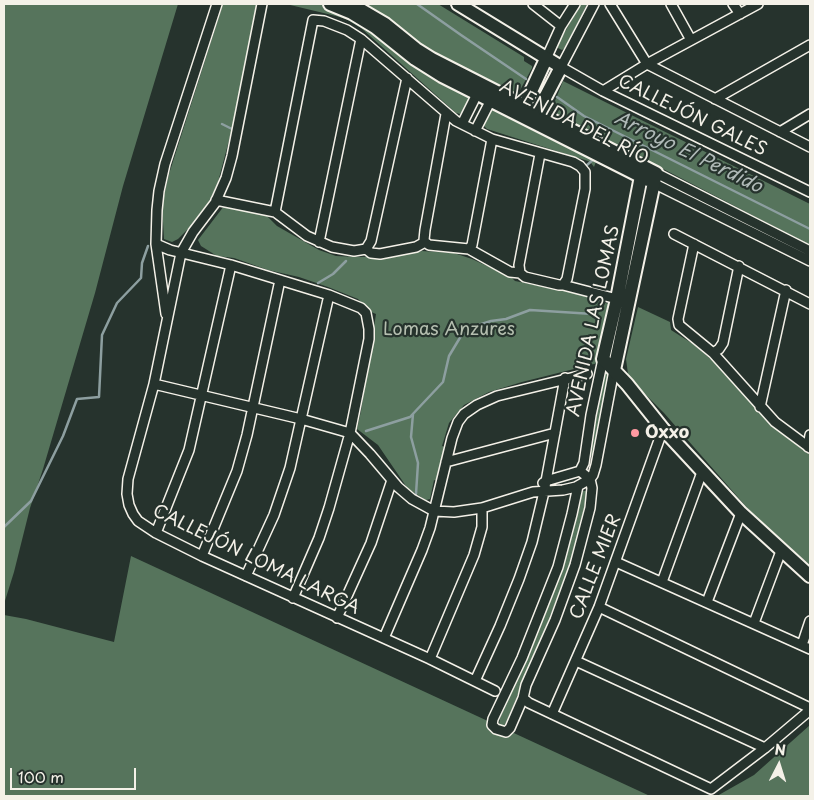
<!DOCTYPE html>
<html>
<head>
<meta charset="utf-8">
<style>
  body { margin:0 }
  #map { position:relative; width:814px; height:800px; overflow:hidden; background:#26332d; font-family:"Playpen Sans",sans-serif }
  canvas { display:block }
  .frame { position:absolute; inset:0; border:5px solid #f4f1e8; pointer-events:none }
  .north { position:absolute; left:754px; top:740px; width:50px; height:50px; -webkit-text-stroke:4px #26332d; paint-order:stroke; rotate:5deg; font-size:14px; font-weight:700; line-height:20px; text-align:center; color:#f4f1e8 }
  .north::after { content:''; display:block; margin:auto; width:18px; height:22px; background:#f4f1e8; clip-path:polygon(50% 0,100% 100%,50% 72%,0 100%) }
  .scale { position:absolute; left:10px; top:768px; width:126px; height:22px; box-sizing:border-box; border:2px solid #f4f1e8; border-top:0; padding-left:6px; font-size:15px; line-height:18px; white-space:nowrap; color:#f4f1e8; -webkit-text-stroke:4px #26332d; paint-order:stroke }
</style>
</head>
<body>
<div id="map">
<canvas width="814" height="800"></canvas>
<div class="frame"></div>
<div class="north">N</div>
<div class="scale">100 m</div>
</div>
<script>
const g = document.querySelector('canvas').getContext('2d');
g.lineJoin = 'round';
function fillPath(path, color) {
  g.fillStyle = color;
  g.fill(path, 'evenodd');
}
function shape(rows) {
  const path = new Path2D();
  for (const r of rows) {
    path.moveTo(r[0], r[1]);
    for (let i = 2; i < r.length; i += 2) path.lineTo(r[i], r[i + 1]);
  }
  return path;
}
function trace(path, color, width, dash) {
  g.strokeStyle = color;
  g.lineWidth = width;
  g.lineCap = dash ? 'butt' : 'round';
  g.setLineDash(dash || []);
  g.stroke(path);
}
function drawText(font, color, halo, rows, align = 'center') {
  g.font = font + ' "Playpen Sans",sans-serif';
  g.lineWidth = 4.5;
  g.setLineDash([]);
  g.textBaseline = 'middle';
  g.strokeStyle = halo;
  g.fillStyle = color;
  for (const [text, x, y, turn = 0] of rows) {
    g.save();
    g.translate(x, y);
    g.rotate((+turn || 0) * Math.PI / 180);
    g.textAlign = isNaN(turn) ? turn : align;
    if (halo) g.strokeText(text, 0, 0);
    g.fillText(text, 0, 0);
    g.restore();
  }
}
const green = shape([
  [4,4,178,4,123,186,95,293,43,469,30,508,14,572,4,604],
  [223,4,257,4,232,129,218,182,211,198,198,219,178,239,172,242,164,239,162,204,169,174],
  [286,4,321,4,340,9,469,94,470,98,462,112,460,114,456,113,361,28,346,19,336,16],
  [363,4,438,4,524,57,524,61,532,66,532,68,517,96,499,89,408,39,386,20],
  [581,4,587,4,565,48,562,50,558,48,558,44],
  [563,81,810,204,810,245,555,113,552,110,553,106],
  [491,108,597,159,594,167,591,163,588,161,487,129,483,125],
  [224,206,267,216,277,226,319,250,336,256,358,257,396,256,422,251,454,253,472,259,511,277,515,281,571,292,609,304,598,363,522,382,489,392,464,405,449,423,442,446,445,447,437,481,434,480,430,499,426,500,408,489,378,445,357,429,361,411,376,314,371,312,358,299,328,287,299,277,268,270,234,258,217,256,201,246,198,240],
  [638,307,670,322,671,330,693,344,715,363,724,374,745,394,772,426,810,455,810,565,757,519,664,413,632,381,628,374,626,359],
  [606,371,611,373,594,455,590,456,589,453,604,374],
  [583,491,587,491,587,497,569,568,541,639,508,718,504,726,501,726,499,725,500,718,533,642,571,532],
  [131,556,650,796,4,796,4,615,26,619,114,642],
  [810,725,810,796,717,796,754,775]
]);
const stream = shape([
  [417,4,461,35,526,79],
  [557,97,584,116,810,229],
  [222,124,232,129],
  [587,165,595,158],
  [318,283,333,274,346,261],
  [413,414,411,437,418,463,416,494],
  [366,431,410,417,443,382,449,356,461,336,472,327,491,321,506,319,530,310,593,314,601,319],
  [4,527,31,501,63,436,77,399,99,397,102,335,117,303,141,278,142,263,148,246]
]);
const street = shape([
  [262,4,232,156,226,178,215,203,193,232,181,253,154,384,128,479,127,494,129,505,133,514,138,521,156,533,202,556,430,659,495,691],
  [533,4,561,26],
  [594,4,561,67,603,91,810,192],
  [610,4,647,64,810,147],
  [671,4,691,40],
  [733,4,740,14],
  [546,59,561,26,575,4],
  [603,91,647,64,758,4],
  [715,99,810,45],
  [462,124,479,90],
  [475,131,493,96],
  [780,132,810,114],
  [656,173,810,251],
  [653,183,810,261],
  [216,200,275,212,307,236,332,247,354,251,366,249],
  [275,212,313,20,324,21,347,30,361,39,456,121,492,139,573,162,580,166,585,172,585,189,567,279,563,285],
  [674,234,810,304],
  [319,242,361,39],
  [425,242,424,240,425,230,446,114],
  [156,244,170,250,231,265,329,295,361,308,366,313,369,329,369,339,350,433,329,508,319,538,293,598],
  [694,244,678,319,679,325,713,353,775,422,810,448],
  [366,249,371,241,407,78],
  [366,249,371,253,380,254,416,247,425,242,429,245,469,249,510,272,520,273],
  [469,249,472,245,492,139],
  [520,273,519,265,540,154],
  [520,273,525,277,559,285,563,285,617,299],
  [166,314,156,244,157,210,159,191,165,164,217,4],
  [713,353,719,349,723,343,739,266],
  [154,384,301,419,350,433,370,454,398,487,412,499,434,511,454,512,482,508,533,492,563,490,576,487,590,479,593,475,596,465,614,370],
  [760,407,786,290],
  [808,447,810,435],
  [446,462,555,433],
  [580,471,584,463,591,415,603,359],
  [543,483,546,481,580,471],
  [578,486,572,514,558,567,522,658,493,719,492,725,496,729,506,732,510,728,523,698,526,685,555,620,575,565,590,508,592,488,590,479,580,471],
  [156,533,189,450,231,265],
  [202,556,237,471,247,435,280,280],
  [616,562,810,649],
  [246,576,274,515,290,468,329,295],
  [662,582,702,472],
  [707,602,741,513],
  [599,607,810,708],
  [337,618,371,543,392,480],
  [754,623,781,551],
  [384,638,422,550,430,528,452,438,458,422,464,414,477,405,497,396,587,374],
  [802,645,810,621],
  [430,659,474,555,482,527,482,508],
  [576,661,765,748],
  [475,681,500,626,519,579,532,542,544,492,565,378],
  [523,698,529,703,711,789,765,748,810,710],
  [552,714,599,607,663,429]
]);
const secondary = shape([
  [330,4,352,13,375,27,415,59,442,76,648,180],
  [351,4,385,24,416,49,432,59,656,173,614,370],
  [458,4,561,67,534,119],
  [521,113,546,59],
  [643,166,617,299,603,359,627,384,663,429,741,513,810,576]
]);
const markers = [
  [635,433,5,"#ff9aa2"]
];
const streetNames = [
  ["CALLEJÓN GALES",692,116,26],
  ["AVENIDA DEL RÍO",574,123,27],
  ["AVENIDA LAS LOMAS",594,321,-78],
  ["CALLEJÓN LOMA LARGA",256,560,26],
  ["CALLE MIER",596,567,-69]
];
const parkNames = [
  ["Lomas Anzures",449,330]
];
const poiNames = [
  ["Oxxo",645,433]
];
const waterNames = [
  ["Arroyo El Perdido",688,153,26]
];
fillPath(green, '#56745c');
trace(stream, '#8d9fa0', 2.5);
trace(street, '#f4f1e8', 12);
trace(secondary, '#f4f1e8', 16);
trace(street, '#26332d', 9);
trace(secondary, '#26332d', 12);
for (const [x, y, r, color] of markers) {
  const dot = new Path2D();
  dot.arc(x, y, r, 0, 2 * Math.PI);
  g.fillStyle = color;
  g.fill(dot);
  trace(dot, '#26332d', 2);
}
drawText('18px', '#f4f1e8', '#26332d', streetNames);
drawText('18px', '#b5bfb0', '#26332d', parkNames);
drawText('bold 18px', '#f4f1e8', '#26332d', poiNames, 'left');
drawText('italic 19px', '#b0bab8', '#26332d', waterNames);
</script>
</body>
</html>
